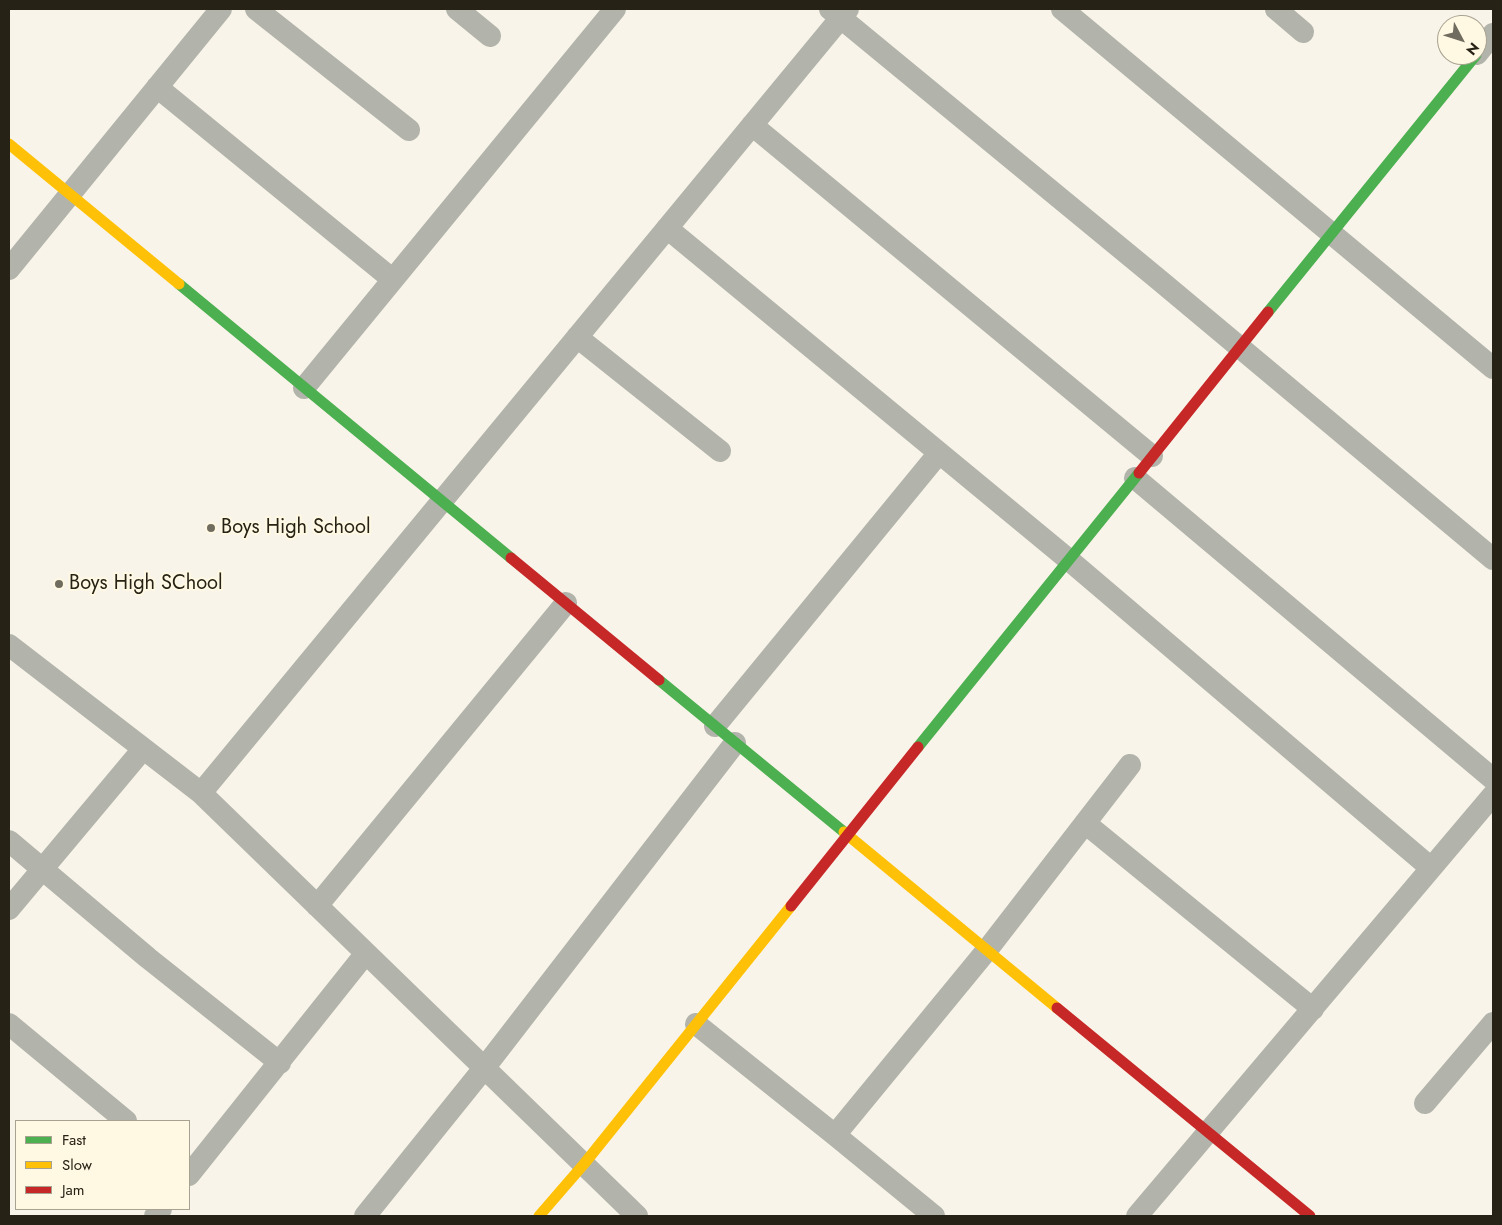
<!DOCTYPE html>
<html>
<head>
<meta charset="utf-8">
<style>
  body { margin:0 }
  #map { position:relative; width:1502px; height:1225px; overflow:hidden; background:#f9f4e9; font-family:Jost,sans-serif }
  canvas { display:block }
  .frame { position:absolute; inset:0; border:10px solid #262215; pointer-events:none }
  .legend { position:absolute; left:15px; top:1120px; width:175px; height:90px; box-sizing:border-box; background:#fff8e3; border:1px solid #a8a291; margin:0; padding:6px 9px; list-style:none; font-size:15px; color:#262215 }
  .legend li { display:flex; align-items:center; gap:10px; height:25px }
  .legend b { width:25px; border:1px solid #a8a291 }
  .north { position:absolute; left:1437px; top:15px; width:50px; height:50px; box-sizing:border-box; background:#fff8e3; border:1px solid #a8a291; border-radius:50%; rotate:130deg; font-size:14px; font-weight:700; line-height:20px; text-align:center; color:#262215 }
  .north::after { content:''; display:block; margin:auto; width:18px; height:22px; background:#706c5f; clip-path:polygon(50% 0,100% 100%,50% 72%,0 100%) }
</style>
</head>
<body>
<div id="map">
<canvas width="1502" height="1225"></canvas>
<div class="frame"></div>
<ul class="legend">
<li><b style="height:6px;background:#4caf50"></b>Fast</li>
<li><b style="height:6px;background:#ffc107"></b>Slow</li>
<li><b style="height:6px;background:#c62828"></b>Jam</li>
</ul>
<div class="north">N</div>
</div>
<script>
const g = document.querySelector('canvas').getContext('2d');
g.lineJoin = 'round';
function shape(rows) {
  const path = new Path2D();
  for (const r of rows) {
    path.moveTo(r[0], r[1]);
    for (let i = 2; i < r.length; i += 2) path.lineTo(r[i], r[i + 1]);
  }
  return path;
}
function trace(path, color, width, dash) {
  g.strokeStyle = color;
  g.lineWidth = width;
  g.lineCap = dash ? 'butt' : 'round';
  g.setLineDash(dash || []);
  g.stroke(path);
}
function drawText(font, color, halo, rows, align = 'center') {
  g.font = font + ' Jost,sans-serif';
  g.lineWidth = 4;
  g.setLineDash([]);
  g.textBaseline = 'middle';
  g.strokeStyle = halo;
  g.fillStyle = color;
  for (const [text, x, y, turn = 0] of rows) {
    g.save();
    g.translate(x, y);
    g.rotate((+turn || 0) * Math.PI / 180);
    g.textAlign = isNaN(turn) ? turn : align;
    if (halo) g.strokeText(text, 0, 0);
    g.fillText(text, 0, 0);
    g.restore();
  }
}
const street = shape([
  [256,9,409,130],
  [457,9,490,36],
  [830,9,1158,279,1493,559],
  [1062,9,1493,368],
  [1276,9,1303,32],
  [1477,54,1493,34],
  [157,87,392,279],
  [752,125,1152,456],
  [667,228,1069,560,1431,868],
  [9,269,221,9],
  [577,337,720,451],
  [304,388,615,9],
  [1135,478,1493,779],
  [9,645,201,793,637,1216],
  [715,726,939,453],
  [201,793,848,9],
  [1085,823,1313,1009],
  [9,841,148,958,280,1063],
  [317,906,566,603],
  [9,909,143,749],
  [9,1024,126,1121],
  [696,1024,835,1135,934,1216],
  [1425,1103,1493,1023],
  [835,1135,987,950,1130,765],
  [189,1175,366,953],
  [155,1216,161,1209],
  [365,1216,485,1067,735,743],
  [1137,1216,1493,795]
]);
const fast = shape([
  [179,284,511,558],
  [1268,312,1476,55],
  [659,680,844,832],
  [918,747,1139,473]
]);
const slow = shape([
  [9,144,179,284],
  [844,832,1057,1008],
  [539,1216,584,1164,791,906]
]);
const jam = shape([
  [1139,473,1268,312],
  [511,558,659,680],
  [791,906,918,747],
  [1057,1008,1310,1216]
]);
const markers = [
  [211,528,5,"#706c5f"],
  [59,584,5,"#706c5f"]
];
const poiNames = [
  ["Boys High School",221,528],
  ["Boys High SChool",69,584]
];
trace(street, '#b2b4ab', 22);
trace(fast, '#4caf50', 11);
trace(slow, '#ffc107', 11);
trace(jam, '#c62828', 11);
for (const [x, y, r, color] of markers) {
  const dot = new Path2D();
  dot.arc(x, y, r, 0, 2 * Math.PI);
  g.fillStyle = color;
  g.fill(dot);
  trace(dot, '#fff8e3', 2);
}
drawText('20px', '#262215', '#fff8e3', poiNames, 'left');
</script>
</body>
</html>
